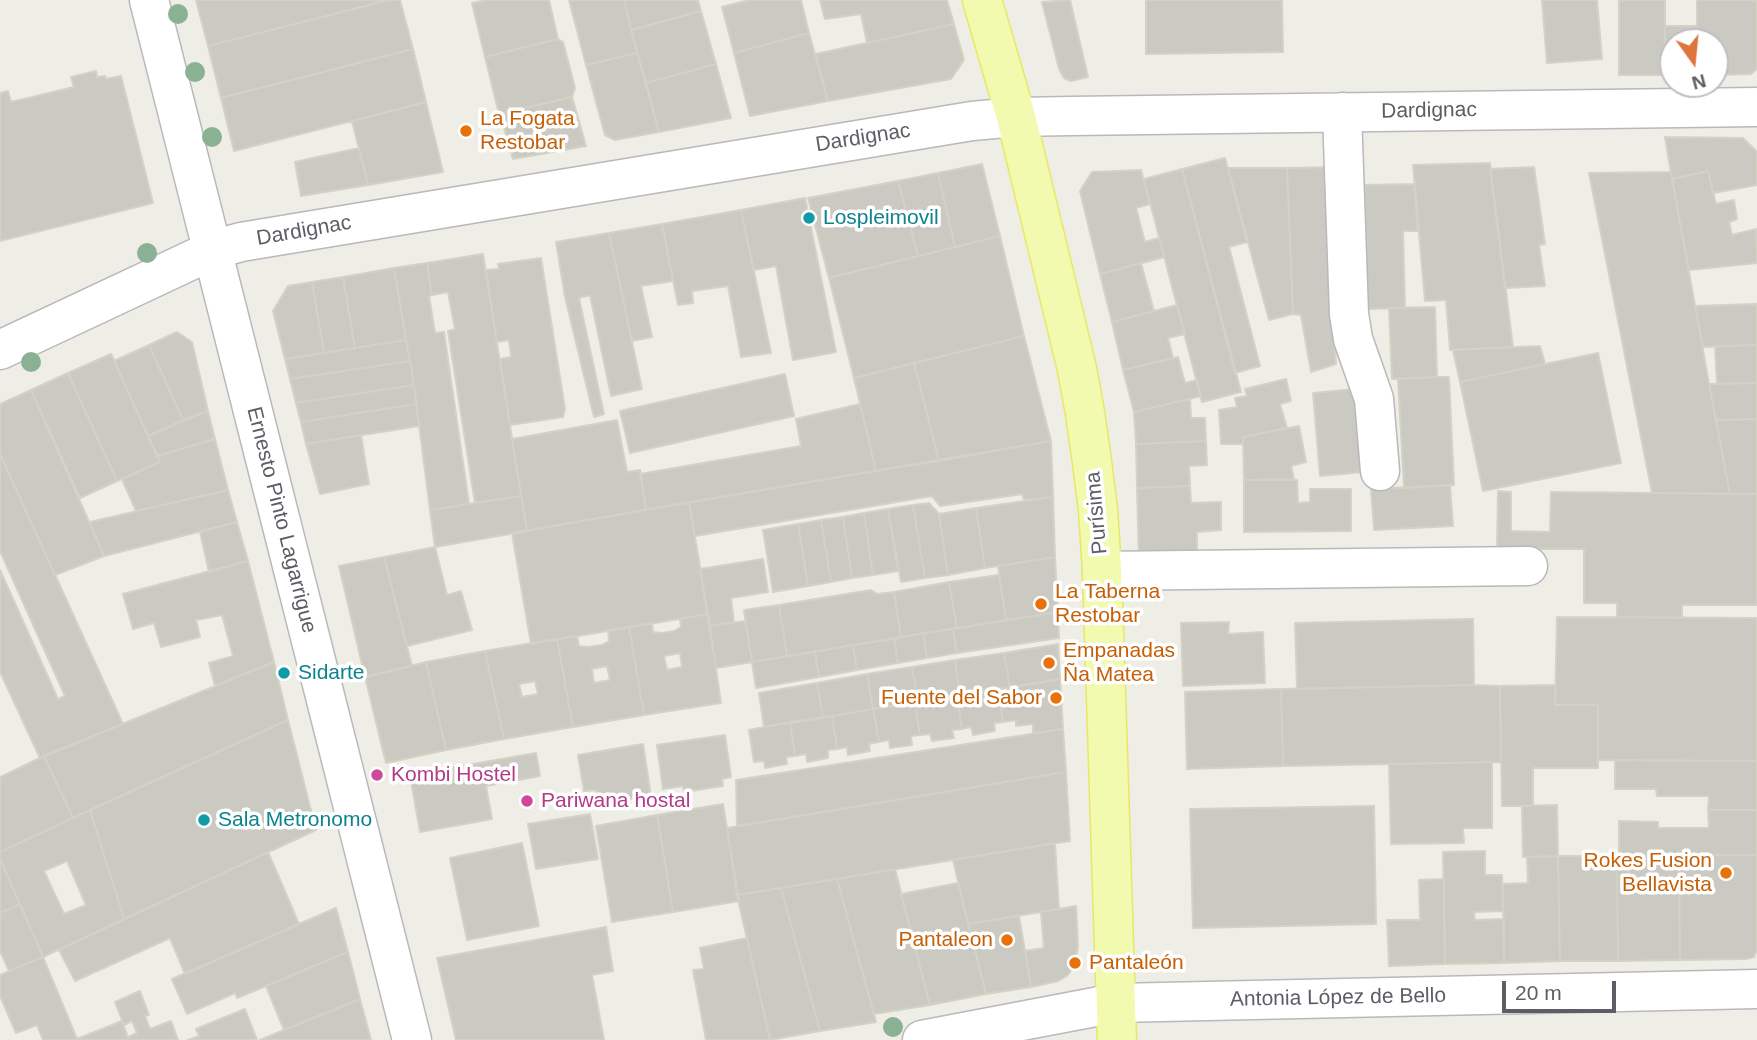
<!DOCTYPE html>
<html>
<head>
<meta charset="utf-8">
<style>
  body { margin:0 }
  #map { position:relative; width:1757px; height:1040px; overflow:hidden; background:#eeeee6; font-family:Helvetica,sans-serif }
  canvas { display:block }
  .north { position:absolute; left:1659px; top:28px; width:70px; height:70px; box-sizing:border-box; background:#fff; border:2px solid #bebfc1; border-radius:50%; rotate:165deg; font-size:19px; font-weight:700; line-height:28px; text-align:center; color:#5d5e65 }
  .north::after { content:''; display:block; margin:auto; width:24px; height:32px; background:#de753c; clip-path:polygon(50% 0,100% 100%,50% 72%,0 100%) }
  .scale { position:absolute; left:1502px; top:981px; width:114px; height:32px; box-sizing:border-box; border:4px solid #5d5e65; border-top:0; padding-left:9px; font-size:21px; line-height:24px; white-space:nowrap; color:#5d5e65; -webkit-text-stroke:5px #fff; paint-order:stroke }
</style>
</head>
<body>
<div id="map">
<canvas width="1757" height="1040"></canvas>
<div class="north">N</div>
<div class="scale">20 m</div>
</div>
<script>
const g = document.querySelector('canvas').getContext('2d');
g.lineJoin = 'round';
function fillPath(path, color) {
  g.fillStyle = color;
  g.fill(path, 'evenodd');
}
function shape(rows) {
  const path = new Path2D();
  for (const r of rows) {
    path.moveTo(r[0], r[1]);
    for (let i = 2; i < r.length; i += 2) path.lineTo(r[i], r[i + 1]);
  }
  return path;
}
function trace(path, color, width, dash) {
  g.strokeStyle = color;
  g.lineWidth = width;
  g.lineCap = dash ? 'butt' : 'round';
  g.setLineDash(dash || []);
  g.stroke(path);
}
function drawText(font, color, halo, rows, align = 'center') {
  g.font = font + ' Helvetica,sans-serif';
  g.lineWidth = 7;
  g.setLineDash([]);
  g.textBaseline = 'middle';
  g.strokeStyle = halo;
  g.fillStyle = color;
  for (const [text, x, y, turn = 0] of rows) {
    g.save();
    g.translate(x, y);
    g.rotate((+turn || 0) * Math.PI / 180);
    g.textAlign = isNaN(turn) ? turn : align;
    if (halo) g.strokeText(text, 0, 0);
    g.fillText(text, 0, 0);
    g.restore();
  }
}
const building = shape([
  [196,0,389,0,208,46,196,0],
  [389,0,400,0,413,49,221,98,208,46,389,0],
  [486,0,549,0,558,39,485,57,472,3,486,0],
  [569,0,624,0,637,53,586,65,569,0],
  [624,0,698,0,701,11,631,30,624,0],
  [749,0,801,0,809,33,734,53,722,7,749,0],
  [820,0,947,0,954,24,867,43,861,14,825,19,820,0],
  [1070,0,1088,77,1071,81,1064,78,1059,69,1042,2,1070,0],
  [1146,0,1282,0,1283,52,1146,54,1146,0],
  [1542,0,1597,0,1602,59,1547,63,1542,0],
  [1619,0,1665,0,1665,75,1619,75,1619,0],
  [1697,0,1757,0,1757,69,1751,74,1715,75,1715,42,1673,42,1673,75,1665,75,1665,26,1697,26,1697,0],
  [701,11,716,64,646,83,631,30,701,11],
  [954,24,964,60,951,79,828,101,816,54,954,24],
  [809,33,828,101,750,116,734,53,809,33],
  [558,39,563,42,575,88,572,97,499,114,485,57,558,39],
  [413,49,426,102,234,151,221,98,413,49],
  [637,53,659,132,615,140,605,135,586,65,637,53],
  [716,64,731,118,659,132,646,83,716,64],
  [96,71,97,77,105,76,106,79,121,76,153,203,0,241,0,93,8,91,11,102,74,87,71,77,96,71],
  [572,97,586,146,513,159,500,114,572,97],
  [426,102,443,172,368,185,352,121,426,102],
  [1665,137,1743,138,1757,152,1757,185,1713,193,1708,171,1672,179,1665,137],
  [359,148,368,185,301,196,295,162,359,148],
  [1225,158,1247,242,1229,247,1260,366,1235,373,1182,169,1225,158],
  [1490,163,1513,347,1450,350,1446,300,1425,301,1413,165,1490,163],
  [982,164,1000,236,955,247,938,173,982,164],
  [1339,167,1327,194,1336,364,1311,372,1301,315,1293,314,1287,168,1339,167],
  [1534,167,1545,244,1539,245,1545,286,1505,288,1490,169,1534,167],
  [1228,168,1287,168,1293,314,1269,320,1228,168],
  [1182,169,1241,392,1202,402,1144,179,1182,169],
  [1141,170,1150,204,1136,208,1145,242,1159,238,1165,257,1100,274,1080,191,1092,172,1141,170],
  [1708,171,1716,204,1734,200,1737,219,1729,222,1732,235,1756,229,1757,263,1689,270,1672,179,1708,171],
  [1671,172,1709,384,1730,494,1652,493,1589,173,1671,172],
  [938,173,955,247,918,256,898,181,938,173],
  [898,181,918,256,829,278,808,198,898,181],
  [1414,184,1418,231,1403,231,1405,308,1368,309,1365,185,1414,184],
  [805,198,836,352,793,360,776,266,754,270,741,210,805,198],
  [741,210,771,353,741,357,728,286,692,291,693,303,678,305,662,224,741,210],
  [662,224,673,281,641,286,652,337,632,341,609,233,662,224],
  [609,233,642,389,611,396,590,295,579,298,604,414,594,417,565,297,556,242,609,233],
  [1000,236,1024,336,854,378,829,278,1000,236],
  [483,254,521,496,475,503,448,331,455,329,448,292,432,295,427,263,483,254],
  [541,258,565,409,563,417,510,425,500,359,511,357,509,340,497,342,486,270,499,269,498,264,541,258],
  [427,263,432,295,429,296,435,333,444,332,469,504,430,510,414,385,394,268,427,263],
  [1141,263,1154,311,1112,322,1100,274,1141,263],
  [394,268,406,340,355,348,343,277,394,268],
  [343,277,355,348,324,353,312,282,343,277],
  [312,282,324,353,285,359,273,311,288,286,312,282],
  [1757,304,1757,345,1703,347,1695,306,1757,304],
  [1177,305,1185,334,1168,338,1173,358,1123,370,1112,322,1177,305],
  [1435,307,1437,377,1392,379,1389,308,1435,307],
  [177,332,192,342,208,411,183,420,149,345,177,332],
  [1024,336,1051,441,939,461,914,363,1024,336],
  [406,340,410,361,290,379,285,359,406,340],
  [149,345,183,420,148,436,114,361,149,345],
  [1757,345,1757,383,1717,384,1715,346,1757,345],
  [1540,346,1545,364,1460,382,1453,350,1540,346],
  [1598,353,1621,463,1483,491,1460,382,1598,353],
  [111,354,160,462,117,481,68,373,111,354],
  [1178,357,1185,383,1197,380,1201,396,1134,412,1123,370,1178,357],
  [410,361,414,385,296,403,290,379,410,361],
  [914,363,939,461,876,471,854,378,914,363],
  [68,373,117,481,80,498,31,390,68,373],
  [785,374,794,416,630,453,620,411,785,374],
  [1437,377,1449,377,1454,485,1404,488,1398,379,1437,377],
  [1286,379,1291,401,1280,404,1287,428,1243,437,1243,444,1221,444,1219,410,1237,407,1235,398,1247,396,1245,389,1286,379],
  [1757,383,1757,419,1716,420,1709,384,1757,383],
  [414,385,416,404,301,422,296,403,414,385],
  [1356,389,1363,472,1320,476,1313,393,1356,389],
  [31,390,104,556,55,575,0,454,0,404,31,390],
  [1190,399,1191,418,1205,418,1206,441,1136,444,1134,412,1190,399],
  [416,404,419,426,306,444,301,422,416,404],
  [860,404,876,471,646,510,640,474,801,446,796,419,860,404],
  [208,411,215,439,157,456,148,436,208,411],
  [1757,419,1757,494,1730,494,1716,420,1757,419],
  [617,420,627,472,640,470,646,510,527,531,512,439,617,420],
  [1299,426,1306,462,1291,466,1294,479,1244,480,1243,437,1299,426],
  [361,435,369,484,320,494,306,444,361,435],
  [215,439,228,490,136,511,122,479,160,462,157,456,215,439],
  [1051,441,1053,497,1024,500,1022,494,940,506,932,496,695,536,689,502,1051,441],
  [1206,441,1207,465,1189,466,1190,486,1137,488,1136,444,1206,441],
  [0,454,123,724,40,758,0,672,0,570,58,699,65,696,0,551,0,454],
  [1244,480,1297,480,1298,503,1310,502,1310,489,1351,489,1351,531,1244,532,1244,480],
  [1450,485,1453,526,1374,530,1371,489,1450,485],
  [1190,486,1191,503,1221,502,1221,530,1197,532,1197,557,1139,559,1137,488,1190,486],
  [228,490,237,522,104,556,90,522,228,490],
  [1498,491,1511,492,1511,531,1550,532,1551,492,1757,494,1757,605,1682,605,1682,618,1617,617,1617,603,1584,603,1584,549,1497,549,1498,491],
  [521,496,527,531,435,547,430,510,521,496],
  [1053,497,1055,557,985,568,976,508,1053,497],
  [689,502,708,614,531,644,512,533,689,502],
  [929,503,939,514,948,575,925,578,913,505,929,503],
  [913,505,925,578,901,582,888,509,913,505],
  [976,508,985,568,948,575,939,514,976,508],
  [888,509,898,571,873,575,864,513,888,509],
  [864,513,873,575,852,578,843,517,864,513],
  [843,517,852,578,831,582,821,520,843,517],
  [821,520,831,582,808,586,798,524,821,520],
  [237,522,248,561,209,572,200,532,237,522],
  [798,524,808,586,773,592,763,530,798,524],
  [435,547,447,595,461,591,472,630,407,646,384,557,435,547],
  [384,557,412,666,365,677,339,566,384,557],
  [1055,557,1058,612,1006,620,998,566,1055,557],
  [763,559,768,592,731,598,734,622,709,626,700,569,763,559],
  [248,561,274,662,215,686,209,663,233,656,222,615,196,620,200,637,161,647,154,623,133,629,123,594,248,561],
  [999,575,1006,620,957,628,949,582,999,575],
  [949,582,957,628,901,637,894,592,949,582],
  [871,590,877,594,894,592,901,637,787,656,779,605,871,590],
  [779,605,787,656,752,662,744,610,779,605],
  [1058,612,1059,638,957,653,953,629,1058,612],
  [708,614,721,703,644,715,629,627,652,623,653,632,662,633,674,631,681,627,680,619,708,614],
  [680,653,682,667,667,670,664,656,680,653],
  [1557,617,1757,618,1757,761,1598,760,1598,705,1555,705,1557,617],
  [1473,619,1474,685,1297,689,1295,623,1473,619],
  [745,621,752,662,716,668,709,626,745,621],
  [1229,622,1228,634,1263,632,1265,683,1183,686,1181,623,1229,622],
  [629,627,644,715,573,727,557,639,577,636,579,646,588,647,602,645,609,641,608,630,629,627],
  [607,666,610,680,594,683,592,669,607,666],
  [953,629,957,653,927,658,923,633,953,629],
  [923,633,927,658,898,663,894,639,923,633],
  [557,639,573,727,504,739,485,651,557,639],
  [535,681,538,694,522,697,519,684,535,681],
  [894,639,898,663,857,670,853,645,894,639],
  [1058,644,1060,679,1010,687,1004,653,1058,644],
  [853,645,857,670,819,677,815,652,853,645],
  [485,651,504,739,446,750,426,662,485,651],
  [815,652,819,677,756,688,752,662,815,652],
  [1004,653,1010,687,960,695,955,660,1004,653],
  [955,660,960,695,918,702,912,667,955,660],
  [274,662,288,720,73,818,44,756,274,662],
  [426,662,446,750,386,763,365,677,426,662],
  [912,667,918,702,873,709,867,674,912,667],
  [867,674,873,709,823,718,817,683,867,674],
  [1060,679,1063,729,1033,733,1033,724,1016,726,1016,720,1003,722,998,690,1060,679],
  [817,683,823,718,764,727,759,693,817,683],
  [1474,685,1500,686,1501,762,1283,766,1281,689,1474,685],
  [1555,685,1555,705,1598,705,1598,768,1533,768,1533,806,1502,806,1500,686,1555,685],
  [1281,689,1283,766,1187,769,1185,692,1281,689],
  [998,690,1003,722,994,723,995,731,973,735,971,727,962,729,957,696,998,690],
  [957,696,962,729,952,730,954,738,932,741,930,734,920,735,915,703,957,696],
  [915,703,920,735,911,736,912,745,890,748,889,740,879,742,873,709,915,703],
  [873,709,879,742,869,744,870,751,848,755,847,747,837,749,832,716,873,709],
  [832,716,837,749,828,750,828,758,807,762,806,754,795,756,790,722,832,716],
  [288,720,316,830,124,919,90,810,288,720],
  [790,722,795,756,786,757,787,764,765,768,764,761,754,762,749,730,790,722],
  [1063,729,1066,772,737,826,736,780,1063,729],
  [725,735,731,777,722,779,723,786,684,792,683,786,663,789,657,745,725,735],
  [643,744,651,796,598,804,596,790,584,791,578,755,643,744],
  [536,753,540,776,486,786,492,819,420,832,410,775,536,753],
  [44,756,73,818,0,852,0,777,44,756],
  [1615,760,1757,761,1757,810,1708,810,1709,796,1657,796,1656,789,1615,789,1615,760],
  [1492,762,1492,828,1463,828,1464,843,1391,844,1389,764,1492,762],
  [1066,772,1070,841,737,895,727,828,1066,772],
  [723,804,739,901,673,912,657,815,723,804],
  [1557,805,1558,856,1523,857,1522,806,1557,805],
  [1374,806,1376,924,1193,928,1190,809,1374,806],
  [90,810,124,919,43,957,0,859,0,852,90,810],
  [67,861,86,905,64,914,44,871,67,861],
  [1708,810,1757,810,1757,855,1619,856,1619,821,1658,822,1658,828,1709,828,1708,810],
  [590,814,598,859,536,869,528,824,590,814],
  [657,815,673,912,612,922,596,826,657,815],
  [522,843,539,926,467,940,450,858,522,843],
  [1055,843,1059,909,968,924,953,860,1055,843],
  [1485,851,1485,875,1502,875,1503,911,1474,912,1475,920,1504,919,1504,963,1445,964,1443,852,1485,851],
  [268,852,299,924,185,974,170,938,75,981,59,950,268,852],
  [1679,855,1757,855,1757,950,1754,957,1746,959,1680,960,1679,855],
  [1679,855,1680,960,1618,961,1617,856,1679,855],
  [1558,856,1617,856,1618,961,1560,961,1558,856],
  [1558,856,1560,961,1504,963,1503,884,1528,883,1527,857,1558,856],
  [0,859,20,904,0,913,0,859],
  [895,869,930,1005,874,1014,837,879,895,869],
  [837,879,876,1022,820,1031,781,888,837,879],
  [1444,879,1445,964,1389,966,1387,920,1420,920,1419,880,1444,879],
  [958,883,986,994,930,1005,901,894,958,883],
  [781,888,820,1031,770,1040,737,895,781,888],
  [20,904,43,957,9,971,0,951,0,913,20,904],
  [1076,906,1078,947,1076,956,1070,972,1067,976,1058,981,1031,987,1025,951,1044,948,1041,912,1076,906],
  [336,908,348,952,237,998,235,993,187,1014,172,979,336,908],
  [1019,916,1031,987,986,994,968,924,1019,916],
  [606,927,613,971,592,975,604,1040,456,1040,437,958,606,927],
  [747,938,770,1040,706,1040,693,970,704,969,700,948,747,938],
  [348,952,360,999,284,1030,266,986,348,952],
  [43,957,77,1039,77,1040,43,1040,37,1025,16,1033,0,996,0,975,43,957],
  [140,991,149,1015,145,1016,150,1029,171,1021,178,1040,129,1040,128,1037,137,1033,132,1021,124,1025,115,1002,140,991],
  [360,999,371,1040,260,1040,284,1030,360,999],
  [245,1009,257,1040,188,1040,199,1036,196,1029,245,1009],
  [122,1021,129,1040,77,1040,77,1039,122,1021]
]);
const minor = shape([
  [149,0,412,1040],
  [1342,112,1349,314,1353,339,1374,399,1380,471],
  [0,350,213,250,241,242,972,121,1016,117,1071,116,1757,107],
  [1102,571,1528,566],
  [922,1040,1116,1003,1757,989]
]);
const major = shape([
  [982,0,1016,117,1077,369,1085,413,1092,462,1098,510,1102,571,1117,1040]
]);
const trees = [
  [178,14],
  [195,72],
  [212,137],
  [147,253],
  [31,362],
  [893,1027]
];
const markers = [
  [466,131,7,"#e8710a"],
  [809,218,7,"#0f9aa8"],
  [1041,604,7,"#e8710a"],
  [1049,663,7,"#e8710a"],
  [284,673,7,"#0f9aa8"],
  [1056,698,7,"#e8710a"],
  [377,775,7,"#d1479c"],
  [527,801,7,"#d1479c"],
  [204,820,7,"#0f9aa8"],
  [1726,873,7,"#e8710a"],
  [1007,940,7,"#e8710a"],
  [1075,963,7,"#e8710a"]
];
const streetNames = [
  ["Dardignac",1429,111,-1],
  ["Dardignac",863,138,-9],
  ["Dardignac",304,231,-10],
  ["Purísima",1097,513,-95],
  ["Ernesto Pinto Lagarrigue",281,520,76],
  ["Antonia López de Bello",1338,998,-1]
];
const foodNames = [
  ["La Fogata",480,119],
  ["Restobar",480,143],
  ["La Taberna",1055,592],
  ["Restobar",1055,616],
  ["Empanadas",1063,651],
  ["Ña Matea",1063,675],
  ["Fuente del Sabor",1042,698,"right"],
  ["Rokes Fusion",1712,861,"right"],
  ["Bellavista",1712,885,"right"],
  ["Pantaleon",993,940,"right"],
  ["Pantaleón",1089,963]
];
const cultureNames = [
  ["Lospleimovil",823,218],
  ["Sidarte",298,673],
  ["Sala Metronomo",218,820]
];
const hotelNames = [
  ["Kombi Hostel",391,775],
  ["Pariwana hostal",541,801]
];
fillPath(building, '#cacac2');
trace(building, '#d3d2c4', 2);
trace(minor, '#b8b8be', 41);
trace(major, '#e8e865', 41);
trace(minor, '#fff', 38);
trace(major, '#f1faaf', 38);
g.fillStyle = '#8bb194';
for (const [x, y] of trees) {
  g.beginPath();
  g.arc(x, y, 10, 0, 2 * Math.PI);
  g.fill();
}
for (const [x, y, r, color] of markers) {
  const dot = new Path2D();
  dot.arc(x, y, r, 0, 2 * Math.PI);
  g.fillStyle = color;
  g.fill(dot);
  trace(dot, '#fff', 2.5);
}
drawText('21px', '#5d5e65', '#fff', streetNames);
drawText('21px', '#c56008', '#fff', foodNames, 'left');
drawText('21px', '#0d838f', '#fff', cultureNames, 'left');
drawText('21px', '#b23c85', '#fff', hotelNames, 'left');
</script>
</body>
</html>
